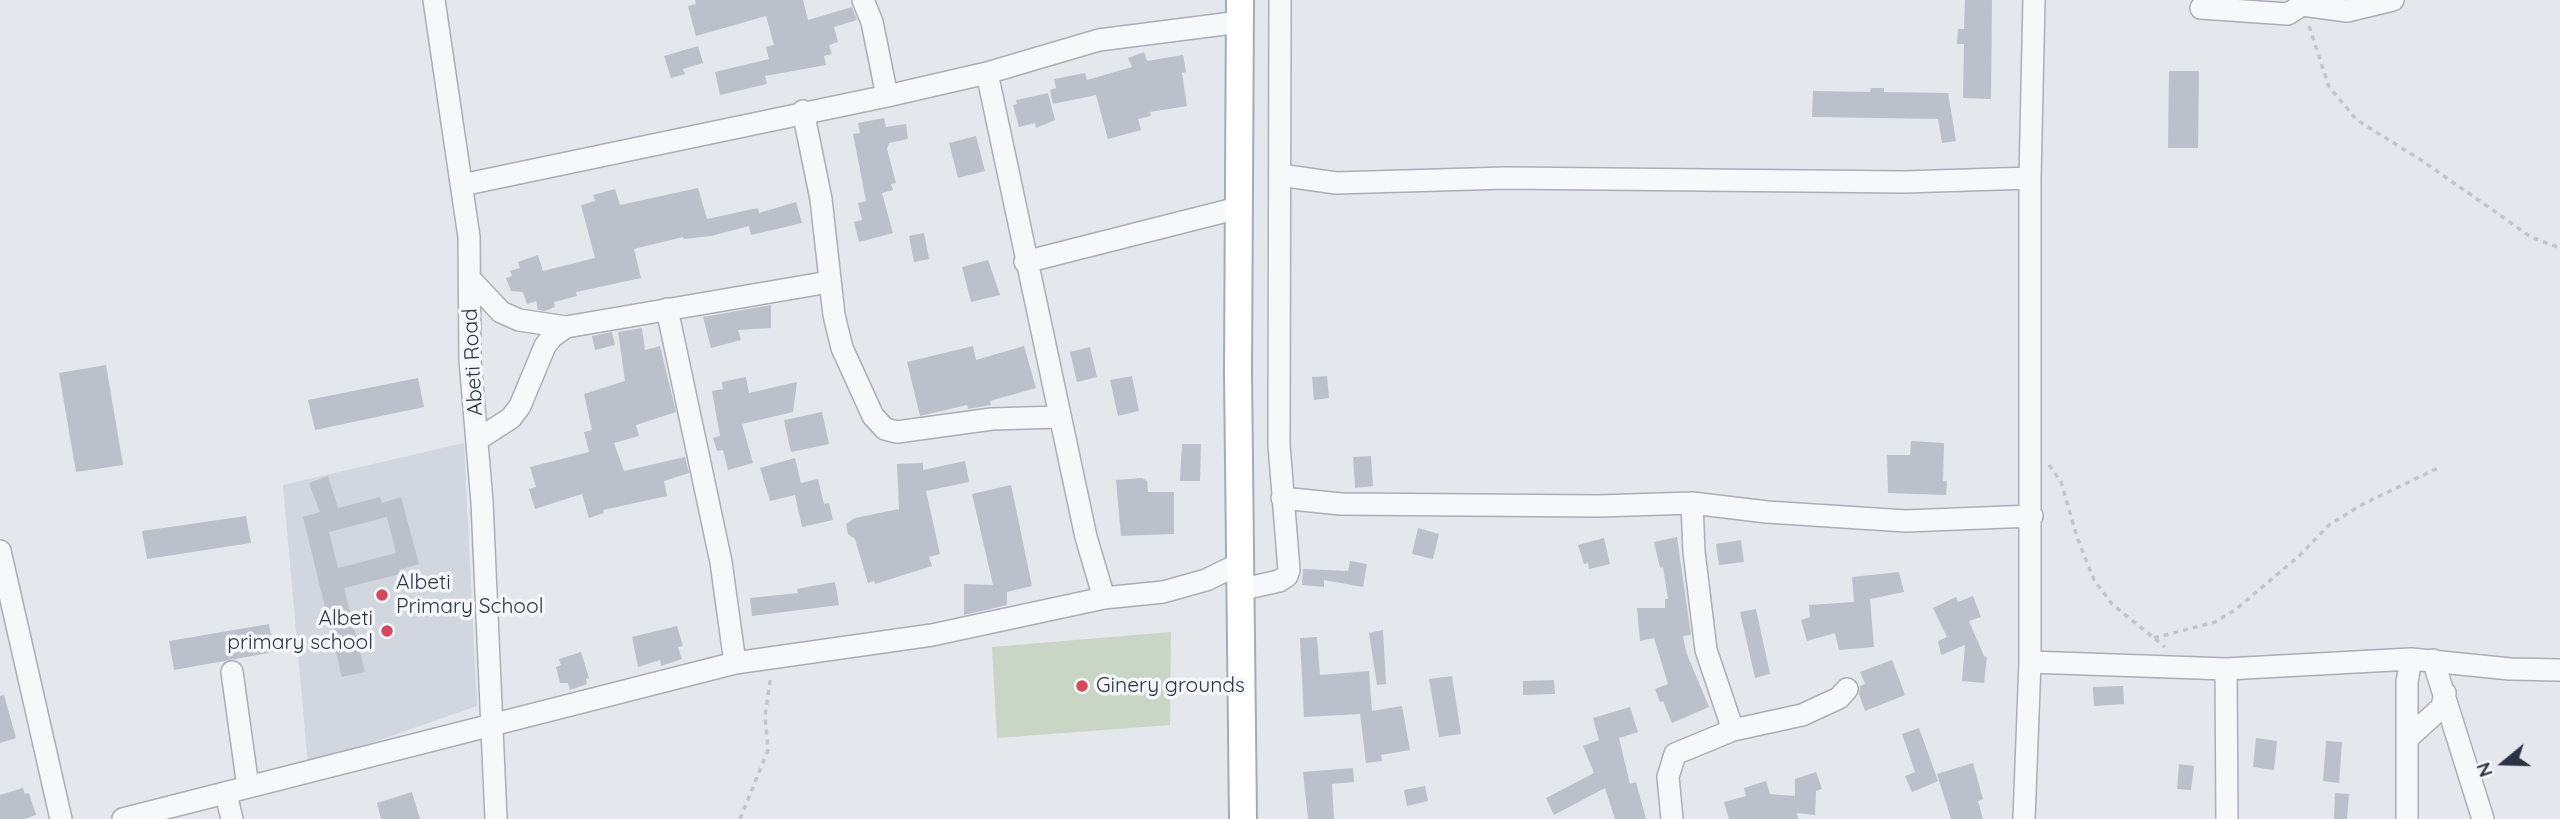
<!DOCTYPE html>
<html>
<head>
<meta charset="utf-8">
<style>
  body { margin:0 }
  #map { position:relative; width:2560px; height:819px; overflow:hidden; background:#e4e7ec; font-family:Quicksand,sans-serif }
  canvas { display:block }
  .north { position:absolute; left:2469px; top:728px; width:70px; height:70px; -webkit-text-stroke:5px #f4f6f9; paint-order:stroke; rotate:251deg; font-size:19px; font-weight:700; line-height:28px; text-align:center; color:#2b3445 }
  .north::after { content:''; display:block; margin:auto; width:24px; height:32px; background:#2b3445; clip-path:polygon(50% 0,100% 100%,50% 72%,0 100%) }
</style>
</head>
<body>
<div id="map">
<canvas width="2560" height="819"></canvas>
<div class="north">N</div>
</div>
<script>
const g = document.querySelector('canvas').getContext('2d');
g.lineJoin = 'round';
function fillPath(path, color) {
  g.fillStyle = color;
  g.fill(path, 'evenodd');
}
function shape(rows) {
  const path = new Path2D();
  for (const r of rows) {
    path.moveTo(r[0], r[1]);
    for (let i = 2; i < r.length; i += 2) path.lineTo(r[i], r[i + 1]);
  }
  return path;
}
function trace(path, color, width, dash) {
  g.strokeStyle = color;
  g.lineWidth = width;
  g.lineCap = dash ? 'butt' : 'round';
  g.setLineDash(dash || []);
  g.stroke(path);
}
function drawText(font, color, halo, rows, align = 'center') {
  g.font = font + ' Quicksand,sans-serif';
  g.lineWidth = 7;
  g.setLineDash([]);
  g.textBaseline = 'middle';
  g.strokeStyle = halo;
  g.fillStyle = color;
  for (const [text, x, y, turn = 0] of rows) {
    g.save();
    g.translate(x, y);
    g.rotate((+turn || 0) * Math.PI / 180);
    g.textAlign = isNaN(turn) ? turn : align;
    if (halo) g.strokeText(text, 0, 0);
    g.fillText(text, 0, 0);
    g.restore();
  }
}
const built = shape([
  [464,443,477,706,308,765,283,485]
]);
const green = shape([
  [1171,632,1170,725,997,738,992,647]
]);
const building = shape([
  [695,0,803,0,808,20,852,7,857,20,834,27,838,42,829,45,832,54,824,56,826,65,765,76,767,84,720,95,715,72,769,59,766,47,774,45,766,16,696,36,688,6,696,4],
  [1965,0,1992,0,1991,99,1963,98,1964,44,1957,44,1958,29,1964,29],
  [698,46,703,63,683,69,685,74,671,78,664,56],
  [1144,52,1147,61,1183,55,1186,72,1182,73,1187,106,1150,112,1151,116,1138,119,1141,130,1108,139,1096,95,1053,104,1050,90,1056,88,1054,79,1085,73,1087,80,1132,67,1128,58],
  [2169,71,2199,71,2198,148,2168,148],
  [1871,88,1884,88,1884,92,1948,93,1956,141,1942,143,1938,119,1812,117,1813,91,1870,92],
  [1048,93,1055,120,1036,128,1035,123,1019,127,1013,105,1017,104,1016,100],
  [884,118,886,127,906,124,908,139,889,143,887,149,896,183,891,184,893,190,882,193,893,233,859,242,854,222,862,220,858,203,866,201,853,134,860,133,858,123],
  [976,136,985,171,958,178,949,143],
  [698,188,707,219,758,208,759,213,796,202,802,223,751,235,749,226,711,236,684,239,683,237,634,249,641,278,576,292,577,296,554,302,555,307,545,311,538,310,536,301,527,304,523,292,511,291,506,278,512,276,510,271,520,268,518,262,538,255,543,271,595,258,581,205,595,201,593,195,615,189,620,205],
  [924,233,929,259,914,262,909,236],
  [988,260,1000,295,971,302,962,267],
  [771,305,771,328,738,330,741,340,711,348,703,317],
  [642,328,645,350,660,346,676,412,636,425,639,436,614,443,624,471,685,457,689,473,664,481,667,496,603,510,604,513,589,518,582,494,535,509,529,489,536,487,530,467,589,452,584,432,592,430,584,394,625,381,618,332],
  [612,332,615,345,595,350,592,336],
  [973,346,976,360,1024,346,1036,388,990,401,991,405,968,409,967,405,920,416,907,362],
  [1090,347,1097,377,1077,382,1070,352],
  [106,365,123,465,76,472,59,373],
  [1132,376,1139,411,1118,416,1110,380],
  [1327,376,1329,398,1314,400,1312,377],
  [746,377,749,393,797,382,793,412,742,424,753,463,728,470,723,450,717,451,713,438,720,436,712,391,723,389,722,382],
  [418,378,424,407,315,430,308,400],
  [822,412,829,444,791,452,784,420],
  [1911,441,1944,443,1943,481,1947,481,1946,495,1888,493,1887,455,1910,455],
  [1182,444,1201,444,1200,481,1180,481],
  [1371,456,1373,486,1355,488,1353,457],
  [795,458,801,483,818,479,824,504,829,503,833,520,802,527,795,495,770,501,760,468],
  [965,461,969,482,926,491,940,554,929,557,932,566,875,584,874,581,868,583,855,539,848,534,846,524,855,518,899,509,897,464,923,463,923,470],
  [328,476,338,508,380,497,382,503,401,497,419,564,399,570,400,574,344,588,365,672,342,677,303,517,320,512,309,483],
  [387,517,396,553,338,568,329,532],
  [1142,478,1147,481,1148,492,1174,492,1174,534,1121,536,1116,480],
  [1011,485,1032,586,1007,592,1007,605,964,615,964,584,993,585,972,494],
  [246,516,251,543,147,559,142,531],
  [1418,528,1439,534,1433,559,1412,554],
  [1677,537,1691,635,1683,636,1686,652,1709,707,1672,723,1663,701,1660,702,1655,689,1668,684,1654,638,1640,641,1637,608,1665,608,1665,599,1668,599,1663,567,1660,568,1654,542],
  [1604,538,1610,564,1589,569,1588,563,1584,564,1578,545],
  [1741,540,1744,562,1719,565,1716,544],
  [1350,561,1367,564,1363,587,1324,580,1324,587,1302,585,1303,569,1348,571],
  [1899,572,1904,592,1870,599,1874,647,1839,650,1835,633,1807,641,1801,620,1810,617,1809,605,1854,602,1852,577],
  [835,582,839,605,752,616,750,598,798,593,797,589],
  [1973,596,1981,617,1969,621,1984,656,1987,657,1984,683,1962,681,1965,645,1941,655,1938,641,1947,637,1933,608,1956,597,1958,602],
  [1756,609,1770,674,1755,678,1740,612],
  [269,624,274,652,174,670,169,641],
  [677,626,683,646,678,647,682,659,661,666,660,660,638,667,632,637],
  [1383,630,1386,684,1377,685,1369,633],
  [1317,637,1320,675,1369,671,1372,711,1402,706,1410,750,1381,755,1382,761,1366,763,1360,714,1304,717,1300,638],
  [581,652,589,678,586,679,587,684,570,690,568,683,560,683,556,667,561,665,559,659],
  [1892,660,1905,695,1865,711,1859,694,1860,686,1865,684,1860,672],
  [1452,676,1461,734,1439,737,1429,679],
  [1554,680,1555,694,1523,695,1523,681],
  [2123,686,2124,704,2094,706,2093,687],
  [4,695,16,738,0,743,0,696],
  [1630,707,1638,732,1619,738,1630,784,1636,782,1646,819,1615,819,1605,788,1554,815,1546,798,1594,773,1583,746,1599,740,1593,718],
  [1919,728,1938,781,1912,792,1905,776,1915,772,1902,734],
  [2256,738,2277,741,2274,770,2253,767],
  [2326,741,2342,742,2339,783,2323,781],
  [1973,763,1983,799,1978,801,1983,819,1951,819,1937,774],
  [2179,764,2194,766,2191,790,2177,789],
  [1353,768,1354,782,1332,784,1334,819,1308,819,1303,772],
  [1816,772,1822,789,1816,791,1815,815,1797,813,1798,819,1729,819,1724,802,1746,796,1744,788,1766,781,1770,794,1795,796,1795,779],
  [1425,786,1428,801,1407,806,1404,790],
  [23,788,25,794,29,793,36,815,24,819,0,819,0,795],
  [412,792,420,819,381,819,377,803],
  [2335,793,2349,794,2347,819,2334,819]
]);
const path = shape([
  [2309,26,2329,87,2357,120,2424,162,2531,237,2560,248],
  [2049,465,2061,482,2077,537,2094,580,2112,604,2165,647],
  [2154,638,2215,622,2235,610,2299,556,2329,525,2363,504,2438,468],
  [740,819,768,750,765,716,771,675]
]);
const minor = shape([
  [434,0,469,237,470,360,482,502,496,819],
  [863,0,872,22,887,96],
  [2201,8,2288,14,2302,5,2347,11,2393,0],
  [987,73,1086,537,1104,598],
  [803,111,821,199,834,315,842,348,873,416,885,429,897,432,992,419,1059,417],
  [1280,175,1336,183,1506,178,1904,182,2030,178],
  [462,185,887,96,987,73,1099,40,1240,22],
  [1025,262,1238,208],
  [470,279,501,312,519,320,566,327],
  [667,309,721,562,735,663],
  [477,440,511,418,520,406,545,346,552,337,566,327,829,282],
  [1282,498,1341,504,1599,506,1692,503,1767,512,1906,521,2032,516],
  [1692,503,1694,552,1706,650,1733,730],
  [0,551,61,819],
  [1239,590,1279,581,1287,576,1289,570,1279,445,1280,0],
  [2433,660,2483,819],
  [2030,662,2226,669,2411,659,2510,669,2560,670],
  [2226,669,2227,819],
  [232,672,248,787],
  [2407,739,2442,707,2445,693],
  [226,794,232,819],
  [123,819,735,663,932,635,1104,598,1163,592,1206,580,1239,564],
  [1672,819,1668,777,1675,754,1733,730,1802,715,1839,698,1847,689],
  [2024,819,2030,662,2030,178,2034,0],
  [2407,819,2407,682,2411,659]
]);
const major = shape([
  [1240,0,1238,372,1243,819]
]);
const markers = [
  [382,595,7,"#d1495b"],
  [387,631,7,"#d1495b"],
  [1082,686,7,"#d1495b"]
];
const streetNames = [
  ["Abeti Road",473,362,-93]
];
const poiNames = [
  ["Albeti",396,583],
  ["Primary School",396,607],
  ["Albeti",373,619,"right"],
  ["primary school",373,643,"right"],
  ["Ginery grounds",1096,686]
];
fillPath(built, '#d2d6de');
fillPath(green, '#c9d6c5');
fillPath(building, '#bbc0ca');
trace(minor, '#a9aeb7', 24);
trace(major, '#a3abb8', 30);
trace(path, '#c2c5cb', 3.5, [5, 5]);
trace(minor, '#f7f8fa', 21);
trace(major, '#fff', 26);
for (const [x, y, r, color] of markers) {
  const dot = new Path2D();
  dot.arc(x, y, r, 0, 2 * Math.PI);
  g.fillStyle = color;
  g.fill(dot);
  trace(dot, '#f4f6f9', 2.5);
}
drawText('21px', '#2b3445', '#f4f6f9', streetNames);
drawText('21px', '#2b3445', '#f4f6f9', poiNames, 'left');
</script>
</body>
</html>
